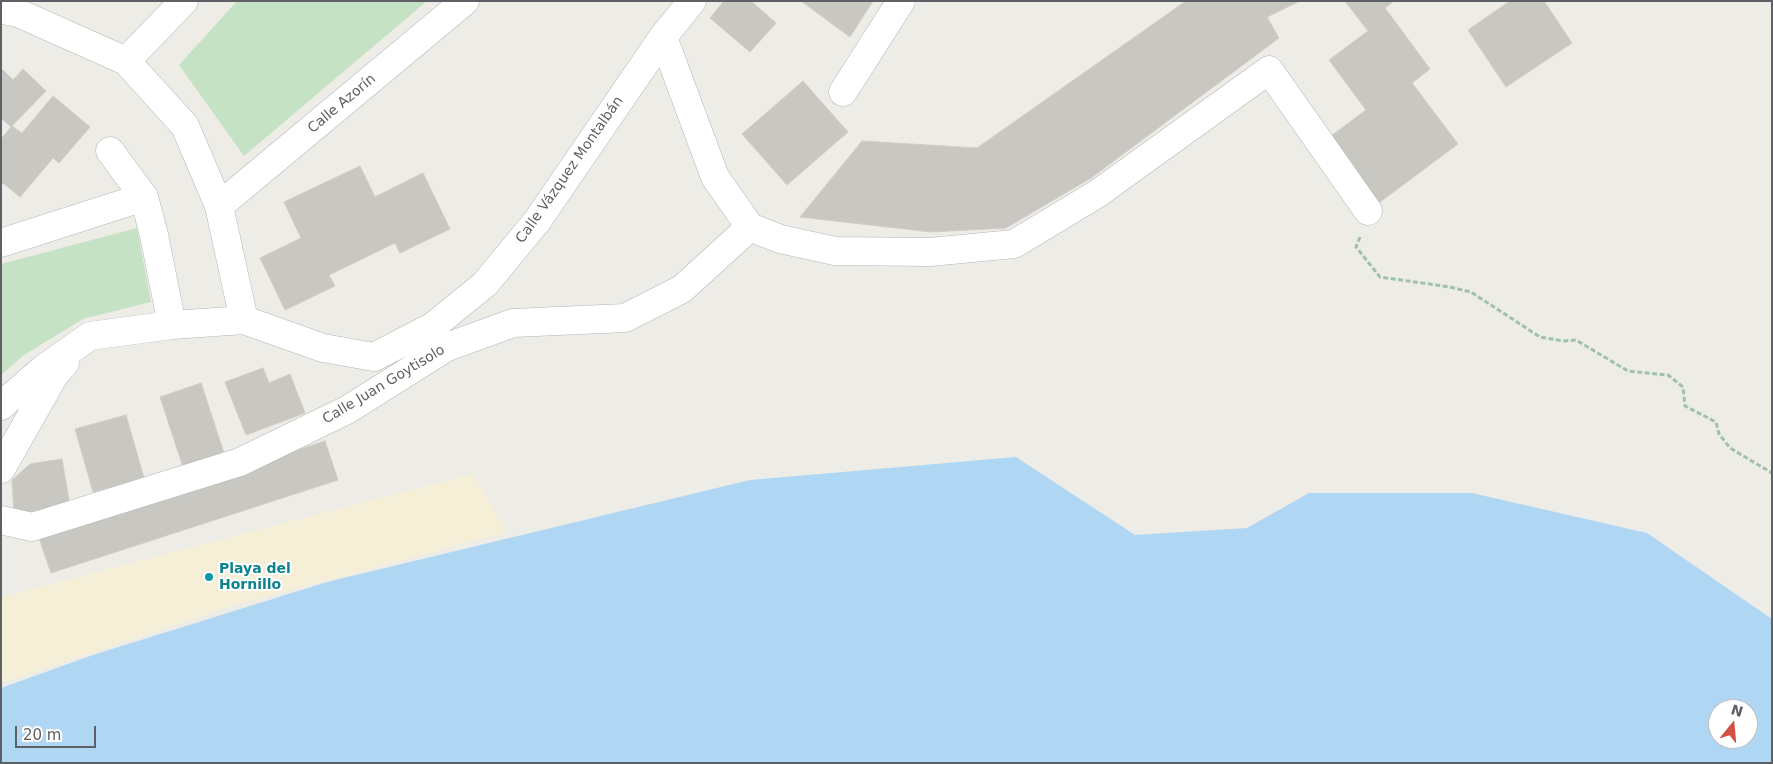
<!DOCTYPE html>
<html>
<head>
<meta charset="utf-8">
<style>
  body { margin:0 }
  #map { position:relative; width:1773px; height:764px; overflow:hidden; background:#eeece6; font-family:"DejaVu Sans",sans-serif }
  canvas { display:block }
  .frame { position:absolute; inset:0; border:2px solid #5d6064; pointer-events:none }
  .north { position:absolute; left:1708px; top:699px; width:50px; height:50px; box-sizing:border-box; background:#fff; border:1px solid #bebfc1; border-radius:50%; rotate:17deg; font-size:14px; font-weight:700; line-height:20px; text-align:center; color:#5d6064 }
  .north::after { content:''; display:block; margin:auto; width:18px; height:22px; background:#d44f46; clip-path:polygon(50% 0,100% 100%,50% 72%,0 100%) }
  .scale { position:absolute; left:15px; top:726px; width:81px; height:22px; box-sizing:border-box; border:2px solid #5d6064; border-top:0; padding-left:6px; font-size:15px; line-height:18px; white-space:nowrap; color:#5d6064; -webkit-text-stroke:4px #fff; paint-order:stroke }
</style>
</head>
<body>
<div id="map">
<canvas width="1773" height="764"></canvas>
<div class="frame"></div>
<div class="north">N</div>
<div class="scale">20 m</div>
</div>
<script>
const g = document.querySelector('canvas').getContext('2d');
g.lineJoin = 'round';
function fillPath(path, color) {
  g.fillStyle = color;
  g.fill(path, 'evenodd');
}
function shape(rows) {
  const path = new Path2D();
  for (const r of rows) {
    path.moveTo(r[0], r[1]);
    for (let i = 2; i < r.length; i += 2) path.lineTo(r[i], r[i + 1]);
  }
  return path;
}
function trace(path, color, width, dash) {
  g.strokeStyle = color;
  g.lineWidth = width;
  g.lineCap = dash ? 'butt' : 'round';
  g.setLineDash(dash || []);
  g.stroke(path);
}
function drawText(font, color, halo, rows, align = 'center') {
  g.font = font + ' "DejaVu Sans",sans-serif';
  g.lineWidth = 4;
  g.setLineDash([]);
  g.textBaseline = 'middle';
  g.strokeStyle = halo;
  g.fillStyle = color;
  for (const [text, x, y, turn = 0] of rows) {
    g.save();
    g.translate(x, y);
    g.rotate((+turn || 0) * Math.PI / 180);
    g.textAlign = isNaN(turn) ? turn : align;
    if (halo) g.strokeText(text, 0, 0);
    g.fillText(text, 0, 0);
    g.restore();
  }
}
const green = shape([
  [237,1,427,1,244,156,179,65],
  [137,228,151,302,83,319,24,355,1,375,1,264]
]);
const sand = shape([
  [472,474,507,532,224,608,1,683,1,597]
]);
const water = shape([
  [1016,457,1135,535,1247,528,1309,493,1472,493,1647,533,1772,619,1772,763,1,763,1,688,93,655,327,582,750,480],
  [1718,709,1748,709,1748,739,1718,739]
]);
const building = shape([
  [724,1,751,1,776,23,750,52,710,18,724,1],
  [801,1,873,1,850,37,801,1],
  [1186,1,1300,1,1267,17,1279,38,1091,178,1006,228,931,232,800,217,862,141,977,148,1186,1],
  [1345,1,1394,1,1385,8,1430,69,1412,83,1458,144,1376,205,1327,139,1366,110,1329,60,1368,31,1345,1],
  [1510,1,1544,1,1572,43,1506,87,1468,30,1510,1],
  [1,68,13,80,23,69,46,91,11,127,1,118,1,68],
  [803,81,848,132,787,185,742,134,803,81],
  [53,96,90,127,59,163,53,158,20,197,3,183,1,185,1,139,12,126,22,133,53,96],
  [360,166,375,197,423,173,450,229,400,253,395,243,329,275,335,286,285,310,260,258,301,238,284,202,360,166],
  [263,368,269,383,290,374,305,413,246,435,225,382,263,368],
  [201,383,224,453,183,467,160,397,201,383],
  [126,415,144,478,93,492,75,429,126,415],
  [325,441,338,480,51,573,38,535,325,441],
  [62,459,70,506,14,514,12,480,30,464,62,459]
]);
const path = shape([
  [1360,237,1356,247,1380,277,1450,287,1471,292,1540,337,1563,341,1576,340,1628,371,1668,375,1683,387,1685,406,1716,422,1719,434,1730,448,1772,473]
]);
const minor = shape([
  [1,10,16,12,126,61,185,126,219,206,244,320],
  [663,37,715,177,750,227,780,239,835,251,930,252,1014,244,1097,194,1269,70,1368,211],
  [126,61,184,1],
  [843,92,901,1],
  [110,151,144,197,154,235,172,325],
  [219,206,465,1],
  [1,243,144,197],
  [1,406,42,370,90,336,172,325,244,320,323,348,374,357,432,327,485,284,537,221,663,37,692,1],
  [1,469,55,374,65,363],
  [1,520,32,527,240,462,347,410,447,347,513,323,625,318,682,289,750,227]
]);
const markers = [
  [209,577,5,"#0f9aa8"]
];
const streetNames = [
  ["Calle Azorín",342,104,-40],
  ["Calle Vázquez Montalbán",570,170,-55],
  ["Calle Juan Goytisolo",384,385,-31]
];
const cultureNames = [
  ["Playa del",219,569],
  ["Hornillo",219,585]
];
fillPath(green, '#c6e2c5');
fillPath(sand, '#f6efd8');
fillPath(water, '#afd7f4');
fillPath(building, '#c9c7c2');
trace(building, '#d2cdc5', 1);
trace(minor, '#b3b5b9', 29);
trace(path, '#9fc2a9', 3, [5, 2.5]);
trace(minor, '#fff', 28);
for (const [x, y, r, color] of markers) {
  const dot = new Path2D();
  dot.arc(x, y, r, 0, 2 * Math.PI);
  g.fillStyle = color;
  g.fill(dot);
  trace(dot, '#fff', 2);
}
drawText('14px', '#5d6064', '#fff', streetNames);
drawText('bold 14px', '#0d838f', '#fff', cultureNames, 'left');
</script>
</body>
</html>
